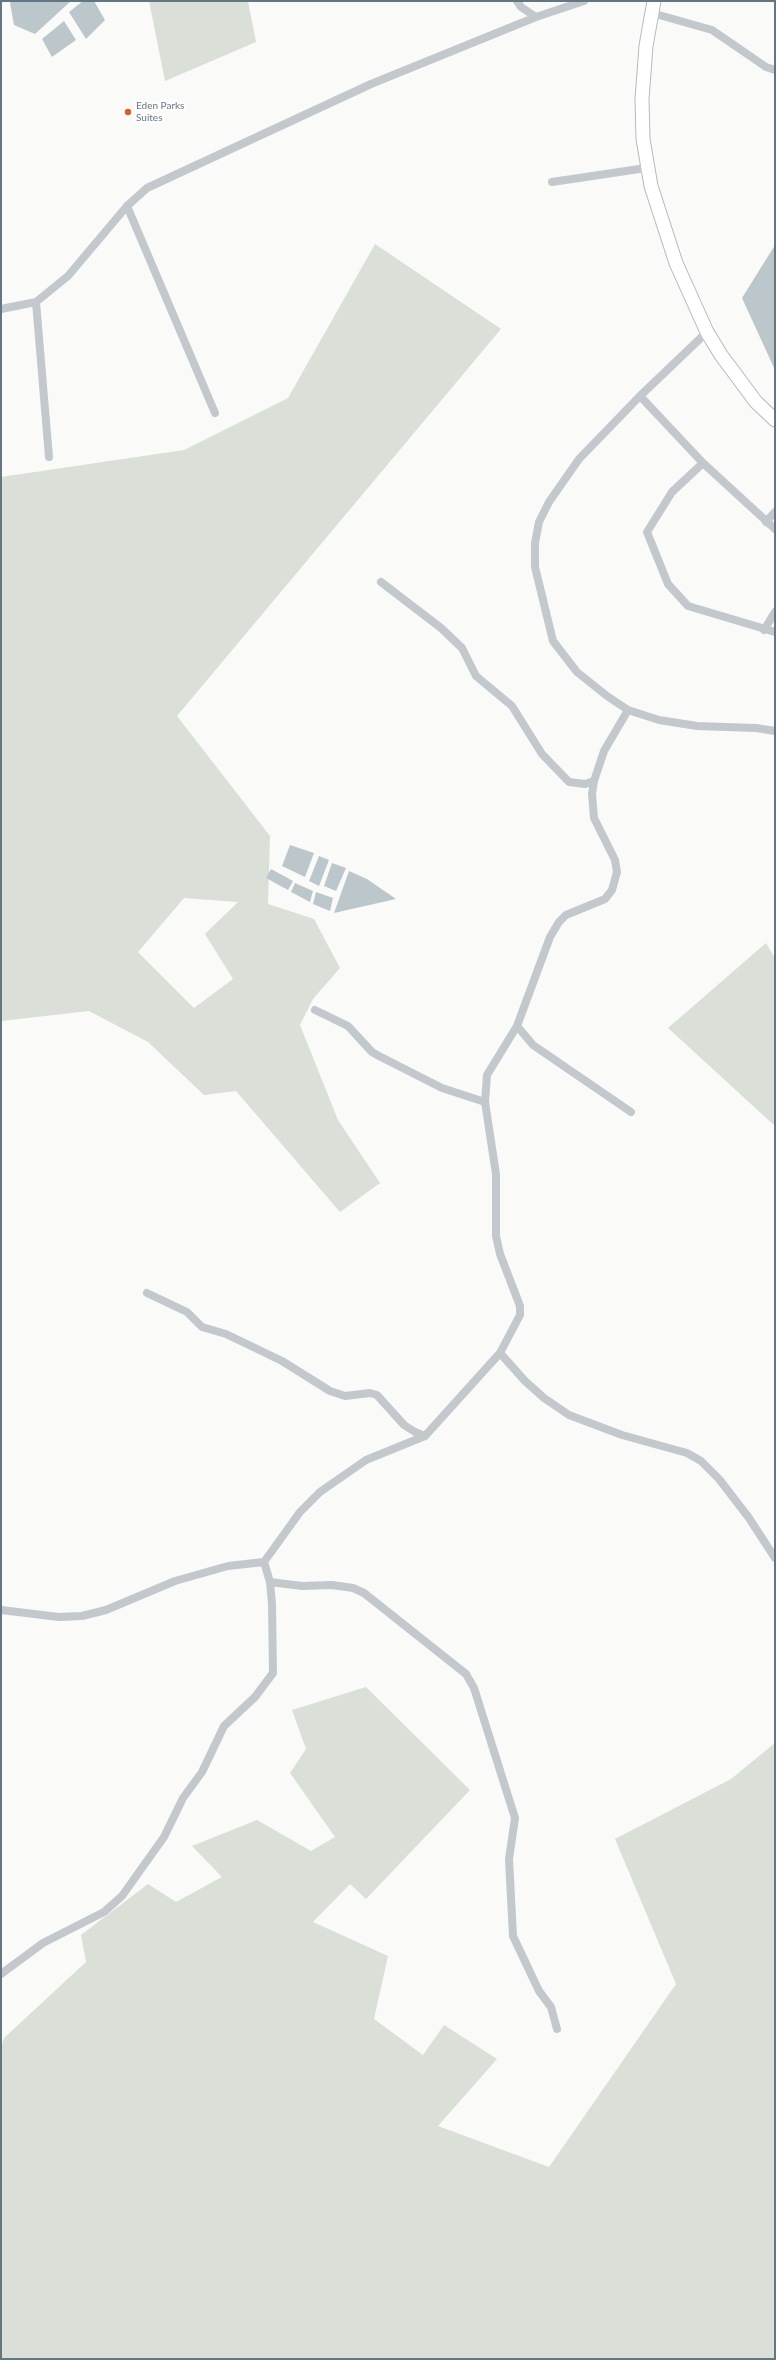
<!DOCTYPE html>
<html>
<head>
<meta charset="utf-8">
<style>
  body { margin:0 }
  #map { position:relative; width:776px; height:2360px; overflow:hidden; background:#fafaf8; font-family:Lato,sans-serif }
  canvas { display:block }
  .frame { position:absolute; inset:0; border:2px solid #657683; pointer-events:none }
</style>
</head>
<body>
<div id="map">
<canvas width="776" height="2360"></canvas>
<div class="frame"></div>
</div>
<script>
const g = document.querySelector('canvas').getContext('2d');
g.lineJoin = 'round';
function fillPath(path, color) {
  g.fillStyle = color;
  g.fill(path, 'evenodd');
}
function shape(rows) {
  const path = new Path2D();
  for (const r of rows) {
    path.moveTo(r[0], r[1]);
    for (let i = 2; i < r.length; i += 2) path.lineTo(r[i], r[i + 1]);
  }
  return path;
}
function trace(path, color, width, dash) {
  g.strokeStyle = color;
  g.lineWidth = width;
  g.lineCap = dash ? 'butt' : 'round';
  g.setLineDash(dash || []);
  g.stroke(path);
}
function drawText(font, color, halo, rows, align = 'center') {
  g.font = font + ' Lato,sans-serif';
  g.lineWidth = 4;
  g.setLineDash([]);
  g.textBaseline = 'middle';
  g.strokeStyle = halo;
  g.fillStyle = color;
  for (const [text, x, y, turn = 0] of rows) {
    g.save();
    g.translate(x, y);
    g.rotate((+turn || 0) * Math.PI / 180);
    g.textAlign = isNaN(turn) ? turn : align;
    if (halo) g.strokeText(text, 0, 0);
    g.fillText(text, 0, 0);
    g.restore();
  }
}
const green = shape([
  [149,1,248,1,256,42,165,81],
  [375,244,501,329,177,716,270,836,268,904,314,919,340,968,313,999,300,1025,338,1120,380,1183,340,1212,236,1091,204,1095,148,1042,89,1011,1,1021,1,477,184,450,288,398],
  [184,898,238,902,205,934,233,979,194,1008,138,952],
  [766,943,775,958,775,1126,668,1028],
  [366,1687,470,1790,366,1899,350,1884,313,1922,388,1956,374,2019,423,2055,444,2025,497,2059,438,2126,549,2167,676,1984,615,1839,731,1779,775,1743,775,2359,1,2359,1,2049,4,2038,86,1962,81,1935,148,1884,176,1902,222,1877,192,1846,257,1820,311,1851,335,1837,290,1773,306,1749,292,1710]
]);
const water = shape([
  [12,1,71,1,35,34,14,25,10,3],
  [83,1,94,1,105,20,86,39,69,12],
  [64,21,76,40,52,57,42,39],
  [775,245,775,370,742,298],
  [290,845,314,853,305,877,282,866],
  [319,856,329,860,319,886,309,881],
  [332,863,346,868,336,891,324,886],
  [271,869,293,881,288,890,266,878],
  [349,871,367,879,396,899,334,913],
  [295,883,313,891,310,902,291,892],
  [316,892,333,898,330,911,313,904]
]);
const minor = shape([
  [517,1,521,7,536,17],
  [652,13,712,30,766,67,775,70],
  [552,182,646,168],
  [127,206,215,413],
  [36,302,49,457],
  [1,309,36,302,68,276,127,206,147,188,371,84,536,17,584,1],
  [707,332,640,396,579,459,549,502,539,522,535,543,535,567,553,641,577,672,607,696,628,710,659,720,697,726,756,728,775,731],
  [640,396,703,463,775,529],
  [703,463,672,492,647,532,668,584,688,606,775,632],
  [766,522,775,512],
  [381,582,441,628,462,648,476,676,512,706,542,754,569,782,585,784,594,781],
  [764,630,775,612],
  [315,1010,348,1026,372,1052,379,1056,442,1088,485,1102],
  [517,1026,533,1045,631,1112],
  [147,1293,187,1312,202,1327,226,1334,282,1361,330,1391,345,1396,370,1393,377,1395,404,1425,415,1432,425,1436],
  [500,1353,525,1381,544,1398,569,1415,622,1435,687,1453,701,1461,719,1479,749,1518,775,1558],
  [270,1582,302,1586,332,1585,353,1588,364,1593,466,1674,474,1688,515,1818,509,1859,513,1936,539,1991,551,2007,557,2029],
  [1,1610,59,1617,82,1616,106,1610,175,1581,228,1566,264,1562],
  [1,1974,43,1943,104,1912,122,1896,164,1837,183,1798,202,1772,224,1726,255,1697,273,1673,272,1604,270,1582,264,1562,300,1512,320,1492,366,1460,425,1436,500,1353,520,1315,520,1306,500,1254,496,1236,496,1174,485,1102,487,1075,517,1026,550,937,559,922,566,915,605,899,612,890,617,872,615,860,594,818,592,794,594,781,604,751,628,710]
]);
const primary = shape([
  [654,1,646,46,642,99,643,139,651,186,676,263,707,332,721,355,756,402,775,420]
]);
const markers = [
  [128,112,4,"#e4572e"]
];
const poiNames = [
  ["Eden Parks",136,106],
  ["Suites",136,118]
];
fillPath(green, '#dadfd7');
fillPath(water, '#bbc7cb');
trace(primary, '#b5babe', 15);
trace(minor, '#c3c8cc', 8);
trace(primary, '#fff', 13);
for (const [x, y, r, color] of markers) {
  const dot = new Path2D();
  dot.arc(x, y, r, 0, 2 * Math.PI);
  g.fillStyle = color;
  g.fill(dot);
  trace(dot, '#fff', 1.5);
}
drawText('10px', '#657683', '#fff', poiNames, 'left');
</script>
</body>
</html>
